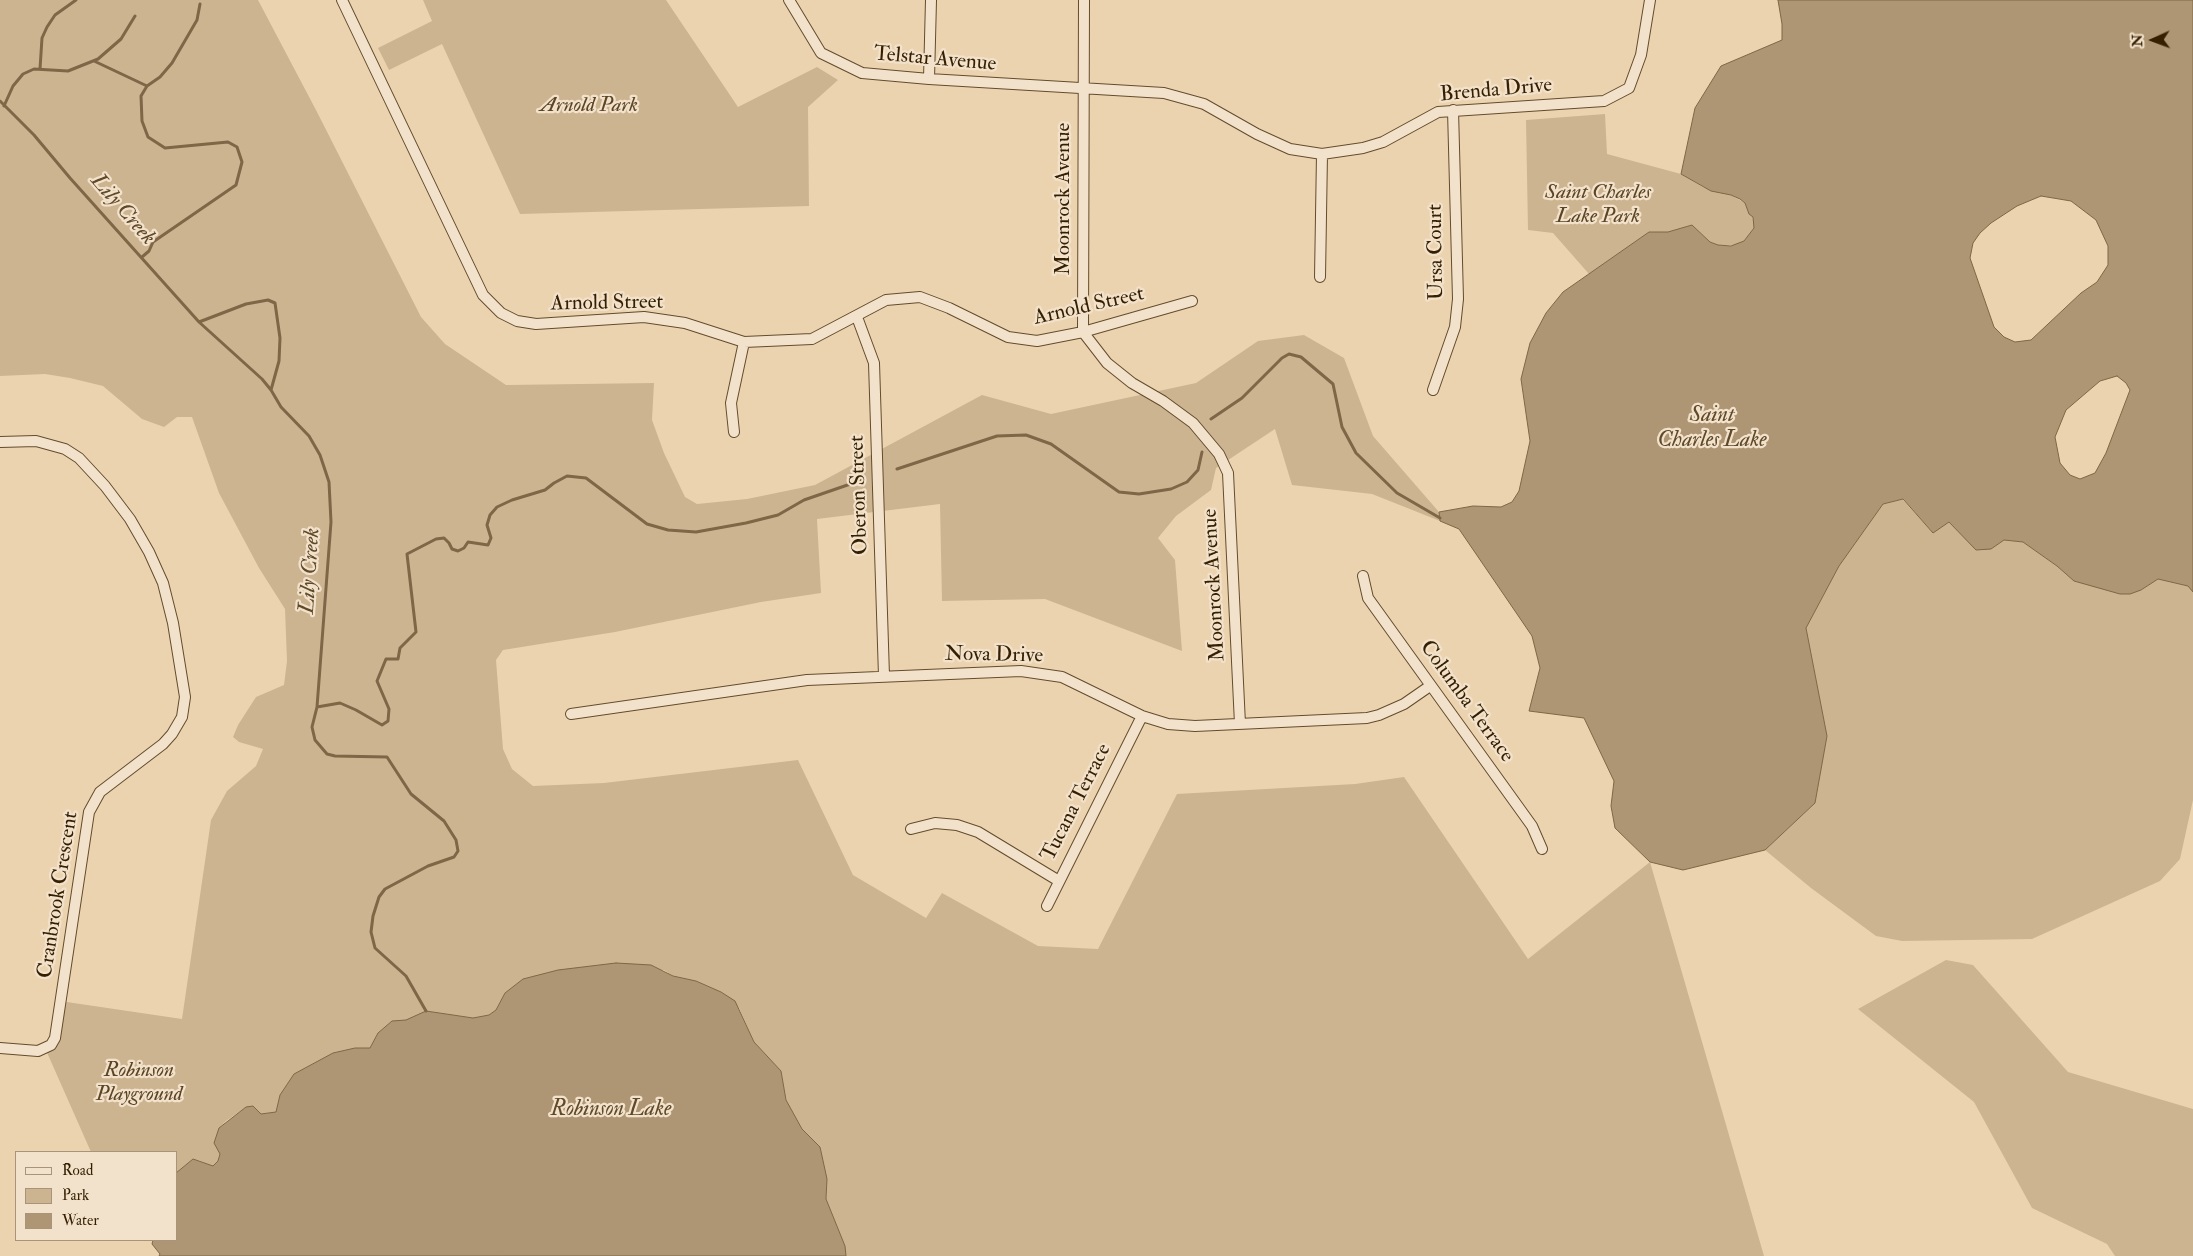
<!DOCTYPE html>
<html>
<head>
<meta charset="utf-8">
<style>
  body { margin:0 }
  #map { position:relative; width:2193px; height:1256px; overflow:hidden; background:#ecd3af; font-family:"IM FELL Double Pica",serif }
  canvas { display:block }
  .legend { position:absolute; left:15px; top:1151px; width:162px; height:90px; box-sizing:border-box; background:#f3e2cb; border:1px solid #a7947a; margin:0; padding:6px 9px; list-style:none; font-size:15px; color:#351f00 }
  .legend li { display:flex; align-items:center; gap:10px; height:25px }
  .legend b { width:25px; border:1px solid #a7947a }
  .north { position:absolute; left:2128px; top:15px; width:50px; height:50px; -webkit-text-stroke:4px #f3e2cb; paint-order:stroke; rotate:268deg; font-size:14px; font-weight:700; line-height:20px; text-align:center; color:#351f00 }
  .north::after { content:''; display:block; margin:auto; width:18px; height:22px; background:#351f00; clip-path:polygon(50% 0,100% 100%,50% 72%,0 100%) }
</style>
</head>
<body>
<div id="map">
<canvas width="2193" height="1256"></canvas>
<ul class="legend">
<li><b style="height:6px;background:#f3e2cb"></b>Road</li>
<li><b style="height:14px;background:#cdb491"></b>Park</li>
<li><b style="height:14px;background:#ae9674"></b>Water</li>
</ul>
<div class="north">N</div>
</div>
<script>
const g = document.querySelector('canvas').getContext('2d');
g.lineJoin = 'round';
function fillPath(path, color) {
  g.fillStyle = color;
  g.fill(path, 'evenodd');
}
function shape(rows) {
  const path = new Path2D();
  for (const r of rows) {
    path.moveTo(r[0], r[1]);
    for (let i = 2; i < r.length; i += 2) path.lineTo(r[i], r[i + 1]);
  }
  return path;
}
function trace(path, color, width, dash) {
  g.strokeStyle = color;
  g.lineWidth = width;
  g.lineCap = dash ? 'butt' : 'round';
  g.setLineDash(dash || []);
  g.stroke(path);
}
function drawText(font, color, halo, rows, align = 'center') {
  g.font = font + ' "IM FELL Double Pica",serif';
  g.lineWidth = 4.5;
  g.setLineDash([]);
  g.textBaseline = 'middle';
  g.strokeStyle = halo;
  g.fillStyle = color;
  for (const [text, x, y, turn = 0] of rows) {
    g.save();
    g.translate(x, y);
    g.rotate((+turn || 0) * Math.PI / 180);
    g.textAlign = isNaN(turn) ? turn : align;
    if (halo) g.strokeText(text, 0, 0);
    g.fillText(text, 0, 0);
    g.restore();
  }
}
const green = shape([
  [0,0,258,0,316,110,421,317,445,344,506,385,654,383,652,420,664,453,685,497,697,504,747,499,815,485,982,395,1051,414,1196,383,1258,341,1304,335,1344,358,1373,436,1439,512,1440,521,1372,494,1292,485,1275,429,1216,468,1211,490,1176,516,1158,538,1175,560,1182,651,1045,599,942,601,940,504,817,519,821,593,761,602,615,632,503,650,496,660,503,749,512,769,533,786,604,783,798,760,853,875,926,918,942,893,1038,946,1098,949,1177,794,1355,784,1404,777,1528,959,1650,862,1764,1256,846,1256,845,1246,826,1199,827,1191,820,1147,802,1129,786,1100,781,1071,754,1042,739,1008,721,992,696,981,673,976,664,970,558,970,523,979,505,993,496,1010,489,1015,473,1018,426,1011,406,1021,392,1021,378,1033,370,1048,355,1048,334,1053,294,1074,280,1095,276,1112,261,1114,246,1107,226,1121,219,1128,220,1154,218,1161,213,1166,193,1159,176,1173,176,1152,91,1152,45,1048,50,1045,60,1001,182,1019,211,820,227,791,256,766,263,749,239,742,233,737,238,725,256,697,284,685,287,661,285,609,259,568,219,493,192,417,177,417,164,427,142,419,103,386,70,378,45,374,0,376],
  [423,0,666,0,738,107,817,67,838,80,808,107,809,206,520,214,442,44,389,70,378,48,432,21],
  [1605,114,1607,154,1681,174,1703,187,1731,195,1745,203,1755,222,1754,228,1744,241,1738,245,1718,245,1710,242,1692,225,1668,232,1649,232,1589,274,1553,233,1528,230,1526,120],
  [1902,499,1932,532,1949,522,1991,549,2004,540,2023,542,2057,566,2075,581,2141,590,2158,579,2188,586,2193,592,2193,800,2180,859,2160,881,2032,939,1902,941,1876,936,1811,888,1765,850,1815,803,1827,736,1806,628,1839,566,1883,504],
  [1946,960,1973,965,2068,1072,2193,1109,2193,1256,2115,1256,2107,1244,2032,1208,1974,1102,1858,1009]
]);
const water = shape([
  [1778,0,2193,0,2193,592,2188,586,2158,579,2141,590,2130,594,2120,594,2074,581,2057,566,2023,542,2004,540,1991,549,1976,550,1949,522,1933,533,1903,499,1883,504,1839,566,1806,628,1827,736,1815,803,1765,850,1683,870,1650,862,1615,828,1611,806,1614,781,1584,718,1529,711,1540,668,1532,636,1459,529,1440,521,1439,512,1473,506,1501,507,1512,502,1519,491,1530,441,1521,379,1530,343,1546,313,1563,292,1649,232,1668,232,1692,225,1710,242,1718,245,1731,246,1744,241,1754,228,1753,217,1749,214,1745,203,1740,199,1731,195,1711,191,1681,174,1695,108,1721,66,1782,40,1782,24,1778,0],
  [2041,196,2071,201,2096,220,2108,246,2108,265,2097,282,2081,293,2031,340,2015,342,2004,337,1994,327,1970,258,1973,243,1980,233,1991,223,2017,206,2041,196],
  [2117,376,2126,383,2130,390,2106,453,2095,473,2080,479,2070,475,2060,463,2055,437,2066,410,2100,381,2117,376],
  [616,963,651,965,673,976,696,981,721,992,735,1001,754,1042,781,1071,786,1100,802,1129,820,1147,827,1179,826,1199,845,1246,846,1256,159,1256,160,1254,152,1244,153,1240,176,1240,176,1173,193,1159,213,1166,218,1161,220,1154,214,1143,219,1128,246,1107,253,1106,261,1114,276,1112,280,1095,294,1074,333,1053,355,1048,370,1048,378,1033,392,1021,406,1020,426,1011,473,1018,489,1015,496,1010,505,993,523,979,558,970,616,963]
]);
const stream = shape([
  [94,61,147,86],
  [40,69,42,38,47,27,55,15,76,0],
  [0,101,34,135,70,178,199,322,262,379,271,390,281,407,309,436,320,455,329,482,331,522,317,707,312,727,315,740,327,754,335,756,387,757,411,794,444,821,456,840,458,851,454,857,428,866,385,889,379,897,373,916,371,932,375,948,406,976,426,1011],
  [4,106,13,86,23,74,34,69,68,71,98,59,121,39,135,16],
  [142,257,149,251,153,242,236,185,242,162,237,147,228,142,165,148,148,137,142,121,141,96,147,86,160,77,172,63,197,20,200,4],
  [199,322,246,304,268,300,275,303,280,338,279,361,271,390],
  [1211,419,1242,398,1282,358,1289,354,1301,357,1333,384,1342,427,1356,453,1397,493,1440,518],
  [897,469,997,436,1026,435,1051,444,1119,492,1139,494,1171,489,1187,482,1198,470,1202,452],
  [317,707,340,703,356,710,382,725,388,721,389,709,377,681,386,659,398,659,400,648,416,632,407,554,436,539,444,538,449,543,452,549,458,551,464,548,468,542,488,545,491,538,487,525,490,515,497,507,512,500,545,490,554,483,567,476,586,478,647,524,668,530,696,532,746,523,778,515,804,500,862,480]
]);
const minor = shape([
  [342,0,483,295,501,313,517,321,536,324,644,317,685,323,744,342,812,339,886,300,920,297,949,308,1008,337,1037,341,1083,332,1192,301],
  [789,0,821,53,862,73,929,79,1164,93,1204,104,1257,134,1290,149,1322,154,1363,148,1383,142,1438,112,1604,101,1629,88,1641,55,1650,0],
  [1084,0,1083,332,1107,363,1132,383,1163,401,1193,423,1219,454,1228,473,1240,724],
  [929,79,931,0],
  [1320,277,1322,154],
  [857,317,874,363,884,676],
  [1433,390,1455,327,1458,299,1453,110],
  [734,432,731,403,744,342],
  [0,442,36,441,65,449,79,458,105,486,130,519,149,552,163,583,173,623,185,697,182,717,172,734,163,744,100,792,89,812,55,1038,51,1045,38,1051,0,1048],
  [1363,576,1368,598,1532,826,1542,849],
  [571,714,807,680,1021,671,1062,677,1142,716,1168,724,1195,726,1367,718,1379,715,1404,704,1430,686],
  [911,829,935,823,957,825,978,832,1059,881],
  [1047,906,1142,716]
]);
const streetNames = [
  ["Telstar Avenue",935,60,5],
  ["Brenda Drive",1496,91,-5],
  ["Moonrock Avenue",1064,199,-90],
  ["Ursa Court",1437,252,-91],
  ["Arnold Street",607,304,-1],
  ["Arnold Street",1089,307,-13],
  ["Oberon Street",860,495,-92],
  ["Moonrock Avenue",1215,585,-93],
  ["Nova Drive",994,656,1],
  ["Columba Terrace",1466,702,54],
  ["Tucana Terrace",1077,803,-63],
  ["Cranbrook Crescent",59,895,-81]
];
const parkNames = [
  ["Arnold Park",589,106],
  ["Saint Charles",1598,193],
  ["Lake Park",1598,217],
  ["Robinson",139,1071],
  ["Playground",139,1095]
];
const waterNames = [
  ["Lily Creek",122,210,49],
  ["Saint",1712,416],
  ["Charles Lake",1712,441],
  ["Lily Creek",311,571,-86],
  ["Robinson Lake",611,1110]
];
fillPath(green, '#cdb491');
fillPath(water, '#ae9674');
trace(water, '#7e6646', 1);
trace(stream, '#7e6646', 3);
trace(minor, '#634c2c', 12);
trace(minor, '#f3e2cb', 10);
drawText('21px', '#351f00', '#f3e2cb', streetNames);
drawText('italic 21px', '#5b4424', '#f3e2cb', parkNames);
drawText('italic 22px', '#5f4929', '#f3e2cb', waterNames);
</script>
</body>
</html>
